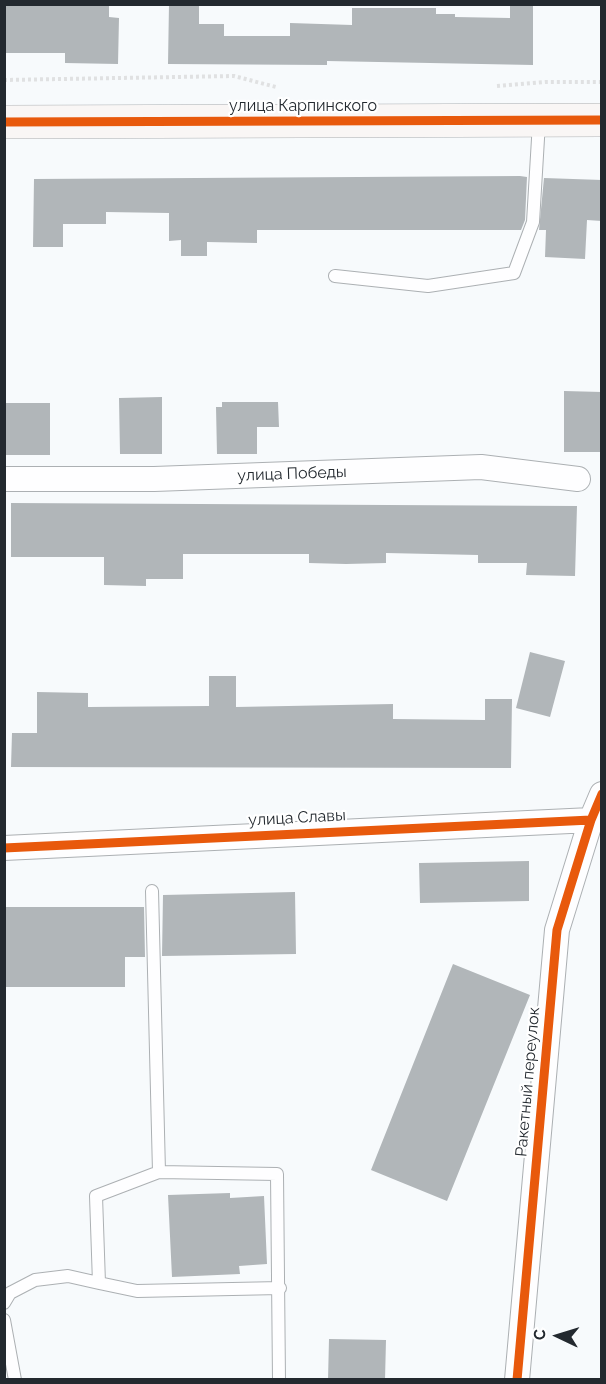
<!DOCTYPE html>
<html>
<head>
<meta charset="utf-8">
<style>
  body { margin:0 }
  #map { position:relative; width:606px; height:1384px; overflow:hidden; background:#f7fafc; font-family:Raleway,sans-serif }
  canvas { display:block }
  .frame { position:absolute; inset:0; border:6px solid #23292f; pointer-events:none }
  .north { position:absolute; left:528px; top:1306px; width:60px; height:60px; -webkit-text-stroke:4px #fff; paint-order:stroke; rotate:274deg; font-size:16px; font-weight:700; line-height:24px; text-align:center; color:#23292f }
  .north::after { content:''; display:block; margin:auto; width:21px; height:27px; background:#23292f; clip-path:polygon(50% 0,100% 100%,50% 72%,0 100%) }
</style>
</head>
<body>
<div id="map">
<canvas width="606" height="1384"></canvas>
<div class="frame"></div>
<div class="north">С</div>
</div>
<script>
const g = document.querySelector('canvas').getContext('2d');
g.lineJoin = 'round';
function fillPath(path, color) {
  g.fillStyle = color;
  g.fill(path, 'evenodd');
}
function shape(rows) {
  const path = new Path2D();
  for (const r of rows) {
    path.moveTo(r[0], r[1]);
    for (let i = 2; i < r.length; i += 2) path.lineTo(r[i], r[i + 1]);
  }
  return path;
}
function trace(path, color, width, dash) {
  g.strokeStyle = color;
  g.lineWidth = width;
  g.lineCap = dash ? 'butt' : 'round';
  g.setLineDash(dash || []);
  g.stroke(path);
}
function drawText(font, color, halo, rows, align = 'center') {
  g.font = font + ' Raleway,sans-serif';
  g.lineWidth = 4.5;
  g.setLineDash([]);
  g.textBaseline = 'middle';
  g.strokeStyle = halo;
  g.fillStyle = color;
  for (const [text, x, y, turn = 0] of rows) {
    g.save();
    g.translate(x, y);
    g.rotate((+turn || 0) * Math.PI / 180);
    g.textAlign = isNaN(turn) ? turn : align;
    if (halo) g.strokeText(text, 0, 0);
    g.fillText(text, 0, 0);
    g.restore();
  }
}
const building = shape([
  [4,4,109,4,109,17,119,18,118,64,65,63,65,53,4,53],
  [169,4,199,4,199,24,224,24,224,36,290,36,290,23,352,25,352,8,436,8,436,14,455,14,455,17,510,18,510,4,533,4,533,65,327,61,327,65,168,64],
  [520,176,527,177,525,220,521,230,257,230,257,243,207,242,207,256,181,256,181,240,169,241,169,213,106,212,106,224,63,224,63,247,33,247,34,179],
  [544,178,602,180,602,221,587,220,585,259,545,257,546,230,539,230],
  [564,391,602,392,602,452,564,452],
  [162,397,162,454,120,454,119,398],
  [222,402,278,402,279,427,257,427,257,454,217,454,216,407,222,407],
  [5,403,50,403,50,455,5,455],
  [11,503,577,506,575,576,526,575,527,563,478,563,478,555,386,553,386,563,346,564,309,563,309,554,183,554,183,579,146,579,146,586,104,585,104,557,11,557],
  [530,652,565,661,550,717,516,708],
  [209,676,236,676,236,707,393,704,393,719,485,720,485,699,512,699,511,768,11,767,12,733,37,733,37,692,88,693,88,707,209,706],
  [529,861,529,901,420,903,419,863],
  [295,892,296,954,162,956,163,895],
  [4,907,144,907,145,957,125,957,125,987,4,987],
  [453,964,530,995,447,1201,371,1170],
  [230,1193,230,1198,264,1196,267,1264,239,1266,240,1274,172,1277,168,1195],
  [329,1339,386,1340,385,1380,328,1380]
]);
const path = shape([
  [4,80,234,76,276,87],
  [497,86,545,82,602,82]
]);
const lane = shape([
  [335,276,428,286,514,273,533,222,539,122],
  [152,891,159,1172],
  [99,1283,137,1291,280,1288],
  [4,1303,10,1293,35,1280,68,1276,99,1283,96,1196,159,1172,277,1174,279,1380],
  [4,1320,15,1380]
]);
const street = shape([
  [4,479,154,479,481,467,578,479],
  [4,848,591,820],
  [517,1380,557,930,591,820,602,794]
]);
const secondary = shape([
  [4,122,602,120]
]);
const cycleway = shape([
  [4,122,602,120],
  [4,848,591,820],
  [517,1380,557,930,591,820,602,794]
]);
const streetNames = [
  ["улица Карпинского",303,106],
  ["улица Победы",292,474,-2],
  ["улица Славы",297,818,-3],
  ["Ракетный переулок",528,1082,-85]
];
fillPath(building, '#b1b6b9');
trace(lane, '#acb0b3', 14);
trace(street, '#acb0b3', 26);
trace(secondary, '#acb0b3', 34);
trace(path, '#e0e1e2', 4, [3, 3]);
trace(lane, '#fefeff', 12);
trace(street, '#fefeff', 24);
trace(secondary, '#f9f6f5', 33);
trace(cycleway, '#e8590c', 9);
drawText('16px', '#23292f', '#fff', streetNames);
</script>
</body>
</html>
